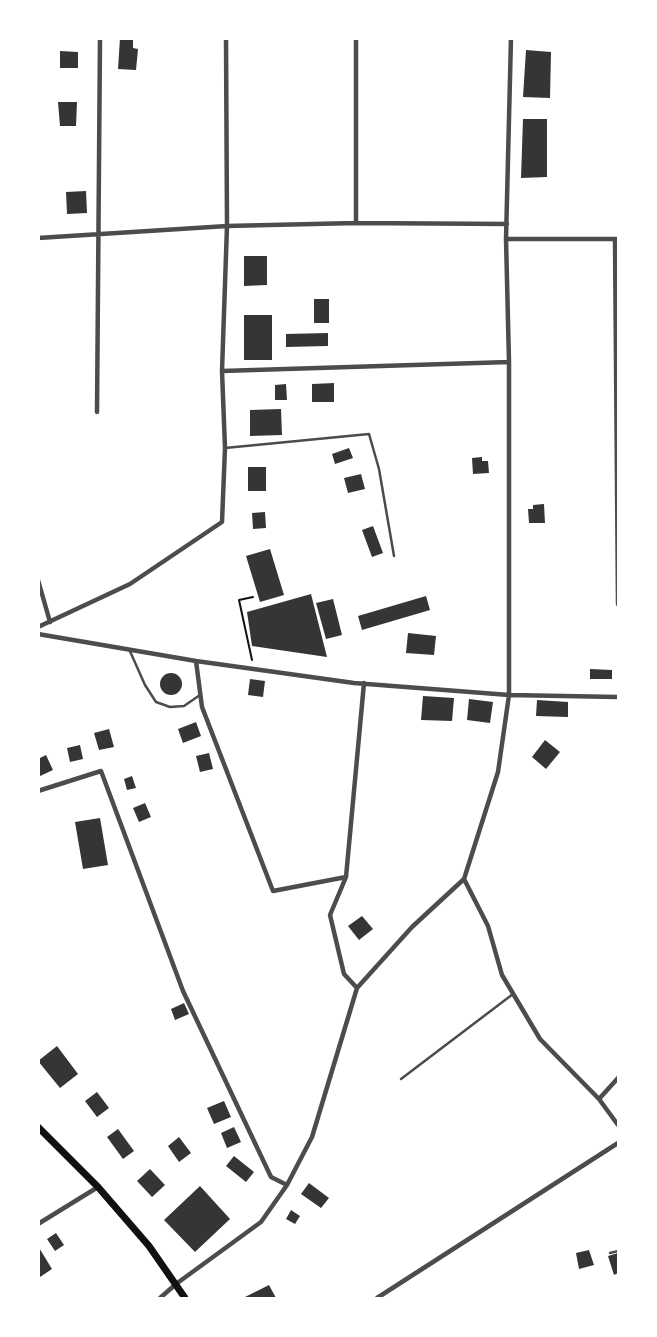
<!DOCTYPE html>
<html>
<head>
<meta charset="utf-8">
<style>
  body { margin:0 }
  #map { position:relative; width:657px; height:1337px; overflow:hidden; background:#fff; font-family:Helvetica,sans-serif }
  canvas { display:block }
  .frame { position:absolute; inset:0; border:40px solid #fff; pointer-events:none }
</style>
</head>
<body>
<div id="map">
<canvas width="657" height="1337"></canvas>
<div class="frame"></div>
</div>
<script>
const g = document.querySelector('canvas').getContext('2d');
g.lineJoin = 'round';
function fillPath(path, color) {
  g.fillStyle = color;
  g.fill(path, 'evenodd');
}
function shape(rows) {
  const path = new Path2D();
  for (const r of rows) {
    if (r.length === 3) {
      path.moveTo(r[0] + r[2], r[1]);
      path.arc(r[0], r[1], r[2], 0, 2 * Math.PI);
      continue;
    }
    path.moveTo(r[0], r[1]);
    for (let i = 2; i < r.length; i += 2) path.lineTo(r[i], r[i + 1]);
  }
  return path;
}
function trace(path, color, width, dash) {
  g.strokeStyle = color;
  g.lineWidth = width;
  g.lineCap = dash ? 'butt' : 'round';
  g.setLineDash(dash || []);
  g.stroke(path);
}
const building = shape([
  [120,38,133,39,133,48,138,49,136,70,118,69],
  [526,50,551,52,550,98,523,97],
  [60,51,78,52,78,68,60,68],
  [58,102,77,102,76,126,60,126],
  [523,119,547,119,547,177,521,178],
  [86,191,87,213,67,214,66,192],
  [244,256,267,256,267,285,244,286],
  [314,299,329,299,329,323,314,323],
  [244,315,272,315,272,360,244,360],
  [328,333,328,346,286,347,286,334],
  [334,383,334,402,312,402,312,384],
  [286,384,287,400,275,400,275,385],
  [281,409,282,435,250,436,250,410],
  [349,448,353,458,335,464,332,454],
  [482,457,482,461,488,461,489,473,473,474,472,458],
  [248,467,266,467,266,491,248,491],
  [361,474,365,489,348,493,344,478],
  [544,504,545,523,529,523,528,509,533,509,533,505],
  [265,512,266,528,253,529,252,513],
  [373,526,383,553,372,557,362,530],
  [270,549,284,595,260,602,246,556],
  [311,594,327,657,252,646,247,612],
  [426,596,430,610,362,630,358,616],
  [333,599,342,635,326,639,316,603],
  [408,633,436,636,434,655,406,653],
  [590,669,612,670,612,679,590,679],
  [171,684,11],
  [250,679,265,681,263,697,248,695],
  [423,696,454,698,452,721,421,720],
  [469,699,493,702,490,723,467,720],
  [537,700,568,702,568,717,536,716],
  [196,722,201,736,183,743,178,729],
  [109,729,114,747,99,750,94,733],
  [545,740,560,752,546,769,532,757],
  [80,745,83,759,70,762,67,748],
  [209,753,213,769,200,772,196,756],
  [46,755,53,770,38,777,38,759],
  [132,776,136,788,127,790,124,779],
  [145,803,151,817,139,822,133,808],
  [100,818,108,865,83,869,75,822],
  [362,916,373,929,359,940,348,926],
  [184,1003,189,1014,175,1020,171,1009],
  [57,1046,78,1074,60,1088,38,1061],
  [97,1092,109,1108,97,1117,85,1101],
  [224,1101,231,1117,214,1124,207,1108],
  [234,1127,241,1142,227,1148,221,1133],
  [118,1129,134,1151,123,1159,107,1137],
  [179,1137,191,1153,179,1162,168,1146],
  [234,1156,254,1172,246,1182,226,1166],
  [150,1169,165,1185,152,1197,137,1181],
  [309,1183,329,1198,321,1208,301,1194],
  [200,1186,230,1219,195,1252,164,1220],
  [291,1210,300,1216,295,1224,286,1219],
  [56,1233,64,1245,55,1251,47,1239],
  [38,1246,52,1269,40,1277,38,1275],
  [589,1250,594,1265,579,1269,576,1253],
  [618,1253,618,1273,614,1275,608,1256],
  [269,1285,276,1298,243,1298]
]);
const path = shape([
  [252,660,239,600,253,597]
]);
const service = shape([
  [225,448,369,434,379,469,394,556],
  [129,649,145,685,156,702,170,707,184,706,200,695],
  [401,1079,513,994],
  [610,1253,618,1251]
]);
const minor = shape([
  [356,223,356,38],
  [38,238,227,226,356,223,507,224],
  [506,239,618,239],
  [615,239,618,604],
  [222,371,509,362],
  [97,412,100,38],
  [38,580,50,622],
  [38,627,130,584,222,522,225,448,222,371,227,226,226,38],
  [38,634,196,661,354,683,509,695,618,697],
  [196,661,202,707,273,891,346,877],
  [38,791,101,771,183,991,271,1177,287,1185],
  [464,879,488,926,502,975,540,1039,599,1099,618,1125],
  [357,988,344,974,330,915,346,877,364,683],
  [599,1099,618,1078],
  [38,1224,98,1187],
  [160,1298,176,1284,261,1222,287,1185,312,1137,357,988,412,927,464,879,498,772,509,695,509,362,506,239,511,38],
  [377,1298,618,1143]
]);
const secondary = shape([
  [38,1127,98,1187,149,1246,185,1298]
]);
fillPath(building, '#353535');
trace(path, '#111', 2);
trace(service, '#4c4c4c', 2.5);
trace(minor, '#4c4c4c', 4.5);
trace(secondary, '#111', 7);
</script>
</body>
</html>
